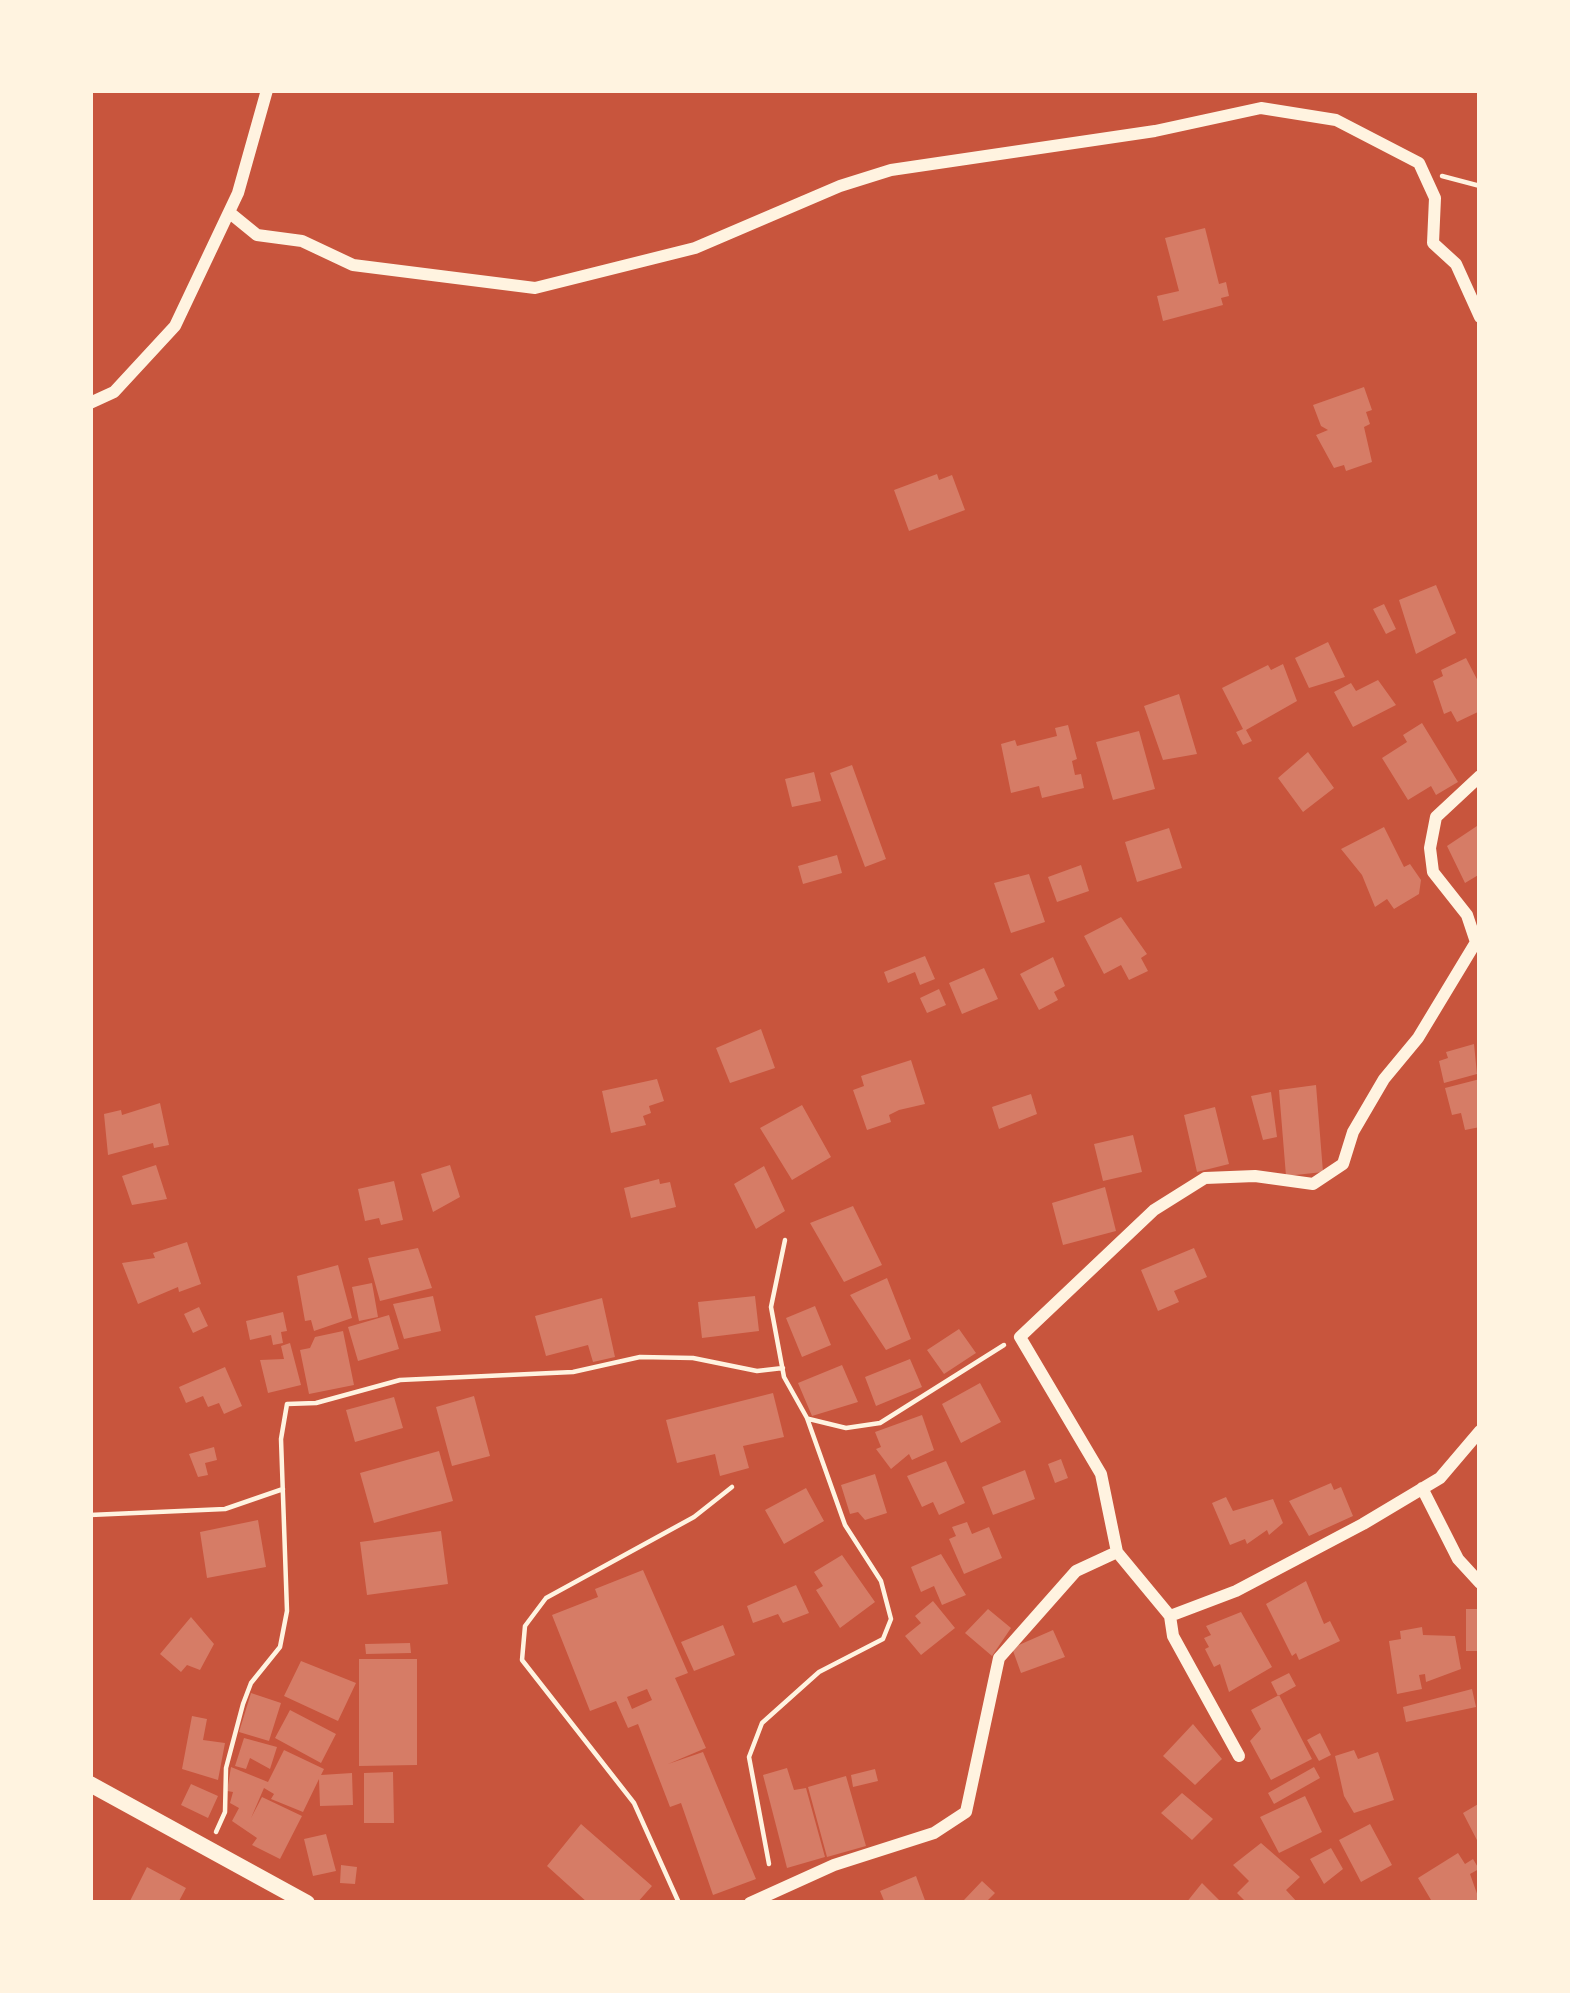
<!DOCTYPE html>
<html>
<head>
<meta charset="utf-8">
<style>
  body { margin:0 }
  #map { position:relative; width:1570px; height:1993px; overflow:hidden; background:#c8553d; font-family:"DejaVu Sans",sans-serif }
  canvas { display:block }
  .frame { position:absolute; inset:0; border:93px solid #fff3e0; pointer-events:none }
</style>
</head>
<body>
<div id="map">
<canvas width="1570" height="1993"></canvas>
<div class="frame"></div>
</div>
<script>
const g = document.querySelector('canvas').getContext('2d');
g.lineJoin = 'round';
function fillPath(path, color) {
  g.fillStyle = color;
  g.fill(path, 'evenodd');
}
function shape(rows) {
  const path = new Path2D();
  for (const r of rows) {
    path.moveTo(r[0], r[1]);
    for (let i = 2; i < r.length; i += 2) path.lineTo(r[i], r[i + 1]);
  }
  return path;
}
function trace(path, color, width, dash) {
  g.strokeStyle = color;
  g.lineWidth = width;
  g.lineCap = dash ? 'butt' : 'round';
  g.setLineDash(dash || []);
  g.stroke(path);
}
const building = shape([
  [1205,228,1219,284,1226,282,1229,296,1221,298,1223,305,1163,321,1157,296,1179,291,1165,238],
  [1364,387,1372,410,1366,412,1370,424,1364,427,1372,462,1346,471,1344,465,1334,468,1316,435,1328,430,1321,426,1313,405],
  [937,474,939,480,952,475,965,510,909,531,894,490],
  [1436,585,1456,633,1416,654,1399,600],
  [1384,604,1396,629,1386,634,1373,609],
  [1328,642,1345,677,1309,688,1295,658],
  [1466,658,1480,685,1480,711,1457,722,1451,711,1444,714,1433,681,1443,676,1441,670],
  [1283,664,1297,701,1246,730,1252,741,1243,745,1236,732,1243,729,1222,688,1268,665,1271,670],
  [1378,680,1396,705,1353,727,1334,692,1351,683,1356,691],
  [1179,694,1197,754,1163,760,1144,706],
  [1422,723,1458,782,1436,795,1431,786,1408,800,1382,758,1407,742,1403,735],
  [1068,725,1077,759,1072,761,1075,775,1081,774,1084,788,1042,798,1039,786,1011,793,1001,744,1015,740,1017,746,1057,736,1055,728],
  [1139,731,1155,789,1113,800,1096,742],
  [1308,752,1334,788,1303,812,1278,778],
  [852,765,886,859,865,867,830,773],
  [814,772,821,801,792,807,785,779],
  [1480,824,1480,874,1465,883,1447,846],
  [1384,827,1404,867,1410,864,1421,880,1419,894,1394,909,1387,899,1375,907,1362,875,1341,849],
  [1169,828,1182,868,1137,882,1125,842],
  [837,855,842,873,803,884,798,866],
  [1081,865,1089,891,1057,902,1048,877],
  [1029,874,1045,922,1011,933,994,883],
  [1121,917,1147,954,1141,958,1148,971,1129,980,1121,965,1104,974,1084,936],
  [925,956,935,979,920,985,915,972,888,983,884,972],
  [1053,957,1065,986,1054,992,1058,1000,1039,1010,1020,974],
  [984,968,998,999,962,1014,949,983],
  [939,989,946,1005,927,1013,920,998],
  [761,1029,775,1068,730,1083,716,1048],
  [1474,1044,1477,1074,1444,1083,1439,1061,1448,1058,1446,1052],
  [911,1060,925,1104,899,1110,889,1115,891,1122,867,1130,853,1090,864,1086,861,1076],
  [657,1079,664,1101,649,1106,651,1113,643,1116,646,1125,611,1133,602,1091],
  [1480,1079,1480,1127,1465,1130,1461,1113,1452,1115,1445,1088],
  [1316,1085,1323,1172,1286,1176,1279,1090],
  [1271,1092,1277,1137,1263,1140,1251,1096],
  [1031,1094,1037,1114,999,1129,992,1107],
  [160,1103,169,1145,154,1148,153,1143,108,1155,104,1114,121,1110,122,1115],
  [802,1105,831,1157,792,1180,760,1128],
  [1215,1107,1229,1164,1197,1172,1184,1115],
  [1133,1135,1142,1172,1103,1181,1094,1144],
  [156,1165,167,1199,132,1205,122,1176],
  [450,1165,460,1197,433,1212,421,1174],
  [764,1166,785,1211,756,1229,734,1184],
  [659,1179,660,1184,670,1182,676,1207,631,1218,624,1188],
  [394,1181,403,1220,381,1225,379,1218,365,1221,358,1189],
  [1105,1187,1116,1231,1063,1245,1052,1203],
  [853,1206,882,1265,844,1282,810,1223],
  [187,1242,201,1284,179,1292,178,1287,138,1304,122,1263,155,1258,153,1253],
  [418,1248,432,1288,380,1301,368,1258],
  [1194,1248,1207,1277,1174,1291,1179,1302,1158,1311,1141,1270],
  [338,1265,352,1318,314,1331,311,1320,305,1321,297,1276],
  [887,1278,911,1339,886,1350,850,1295],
  [372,1283,378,1317,359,1321,352,1287],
  [433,1296,441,1331,404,1339,393,1304],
  [755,1296,759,1331,702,1338,698,1302],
  [602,1298,615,1357,593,1362,588,1345,546,1356,535,1316],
  [815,1306,831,1345,802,1357,786,1318],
  [199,1307,208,1326,193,1333,184,1314],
  [283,1312,287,1331,281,1332,283,1343,273,1345,271,1335,250,1340,246,1321],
  [389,1315,399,1349,358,1361,348,1327],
  [959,1329,976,1353,944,1374,927,1350],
  [343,1331,354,1385,309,1394,300,1350,310,1348,315,1337],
  [290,1343,301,1385,268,1393,260,1360,284,1359,281,1346],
  [910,1359,922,1387,876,1406,865,1377],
  [842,1365,858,1402,812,1416,798,1383],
  [225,1367,242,1406,224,1414,219,1403,208,1407,203,1396,186,1403,179,1387],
  [980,1383,1001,1422,961,1443,942,1404],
  [773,1393,784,1437,743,1446,749,1468,720,1476,715,1454,677,1463,666,1420],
  [474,1396,490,1456,452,1466,436,1407],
  [394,1397,403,1428,355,1442,346,1410],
  [922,1415,934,1450,912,1460,909,1454,891,1469,876,1449,881,1447,875,1432],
  [214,1447,217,1460,205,1463,208,1475,198,1477,189,1454],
  [439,1451,453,1501,374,1523,360,1473],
  [1061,1459,1068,1478,1055,1483,1048,1464],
  [946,1461,965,1503,939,1515,933,1502,922,1507,907,1476],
  [1025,1470,1035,1499,993,1515,982,1487],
  [875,1474,887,1513,865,1520,858,1512,850,1514,841,1485],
  [1331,1483,1334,1490,1341,1487,1353,1516,1309,1536,1289,1501],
  [806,1488,824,1521,784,1544,765,1510],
  [1226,1497,1233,1511,1273,1499,1283,1523,1269,1535,1267,1530,1247,1544,1245,1539,1230,1545,1212,1503],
  [258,1520,266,1567,207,1578,200,1532],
  [967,1522,972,1534,989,1527,1002,1558,964,1574,949,1539,956,1536,952,1527],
  [441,1531,448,1584,367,1595,360,1542],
  [941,1554,966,1595,942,1605,934,1586,921,1592,911,1567],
  [842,1555,875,1602,840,1628,816,1590,823,1586,814,1572],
  [643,1570,688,1673,675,1678,706,1748,668,1764,703,1752,756,1879,713,1895,681,1803,670,1807,638,1724,628,1728,616,1701,590,1711,552,1615,598,1597,595,1589],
  [647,1689,652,1700,632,1709,627,1697],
  [1306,1581,1324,1624,1330,1621,1340,1641,1299,1660,1296,1653,1292,1656,1266,1604],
  [796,1585,809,1613,783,1623,778,1614,753,1623,747,1606],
  [933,1601,955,1628,921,1655,905,1636,921,1623,915,1616],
  [988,1609,1011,1628,992,1656,965,1633],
  [1466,1609,1480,1609,1480,1651,1466,1651],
  [1241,1612,1272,1667,1229,1692,1220,1664,1214,1667,1205,1649,1209,1647,1204,1638,1211,1635,1206,1626],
  [191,1617,214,1644,200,1670,187,1665,181,1672,160,1654],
  [723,1625,735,1655,694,1671,681,1642],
  [1422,1627,1423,1635,1455,1636,1461,1669,1426,1682,1425,1674,1419,1675,1422,1689,1397,1694,1389,1641,1401,1639,1400,1631],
  [1053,1630,1065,1657,1021,1673,1012,1648],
  [410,1643,411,1653,366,1654,365,1644],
  [359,1659,417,1659,417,1765,359,1766],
  [301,1661,356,1683,338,1721,284,1696],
  [1289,1673,1296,1686,1278,1696,1271,1682],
  [1472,1689,1476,1707,1406,1722,1403,1707],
  [251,1693,281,1703,269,1741,239,1732],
  [1279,1695,1312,1759,1271,1780,1250,1741,1261,1729,1251,1710],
  [290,1710,336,1734,321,1763,275,1738],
  [192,1716,207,1719,203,1740,225,1743,218,1780,182,1769],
  [1193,1724,1222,1759,1195,1785,1163,1756],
  [1320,1733,1331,1755,1319,1761,1307,1740],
  [244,1738,277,1747,270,1769,250,1758,246,1769,235,1766],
  [284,1750,324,1769,321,1775,352,1773,353,1805,320,1806,319,1779,303,1812,271,1799,274,1794,264,1788,251,1818,262,1797,302,1816,280,1859,252,1845,257,1838,232,1821,239,1808,230,1803,233,1792,227,1791,231,1767,268,1782],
  [1354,1750,1358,1759,1378,1752,1394,1800,1354,1813,1344,1796,1335,1756],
  [1314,1767,1320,1778,1274,1804,1268,1793],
  [787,1768,794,1790,806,1788,825,1857,787,1868,763,1775],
  [875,1769,878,1781,853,1787,851,1775],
  [393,1772,394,1823,364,1823,364,1773],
  [846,1776,866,1846,827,1857,808,1787],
  [191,1784,218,1796,208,1818,181,1805],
  [1182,1793,1213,1819,1192,1840,1161,1813],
  [1305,1796,1322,1832,1279,1853,1260,1817],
  [1480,1803,1480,1846,1463,1813],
  [581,1824,652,1886,637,1903,588,1903,547,1866],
  [1370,1824,1392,1865,1361,1882,1339,1840],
  [326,1834,336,1871,313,1876,304,1839],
  [1261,1843,1300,1877,1286,1890,1298,1903,1247,1903,1237,1893,1249,1881,1233,1865],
  [1331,1848,1343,1869,1324,1884,1310,1859],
  [1458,1853,1465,1864,1473,1859,1479,1869,1470,1874,1480,1902,1431,1900,1418,1878],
  [341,1865,357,1867,355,1884,340,1883],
  [147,1867,186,1888,178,1903,129,1903],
  [916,1876,926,1903,885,1903,880,1891],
  [982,1881,995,1893,985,1903,968,1903,964,1900],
  [1202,1883,1222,1903,1186,1903]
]);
const path = shape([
  [1442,176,1480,186],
  [809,1419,846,1428,880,1423,1004,1345],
  [90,1515,225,1509,283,1489],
  [216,1832,225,1812,226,1768,243,1704,251,1683,280,1647,287,1611,281,1439,287,1404,316,1403,400,1380,573,1372,640,1357,693,1358,757,1371,783,1368],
  [769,1864,749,1757,762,1723,819,1672,883,1639,891,1619,881,1581,845,1525,807,1418,784,1377,771,1307,785,1240],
  [679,1903,634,1803,522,1660,525,1626,546,1598,694,1517,732,1487]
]);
const minor = shape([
  [230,213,257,235,302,241,353,265,535,288,695,248,840,186,891,170,1155,131,1261,108,1336,120,1419,163,1435,198,1433,243,1456,264,1480,317],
  [90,403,114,392,175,326,238,193,267,90],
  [1422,1488,1458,1559,1480,1583],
  [1117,1552,1170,1616,1236,1591,1363,1524,1440,1478,1480,1431],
  [1170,1616,1173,1636,1239,1756],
  [750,1903,834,1865,934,1833,966,1812,999,1658,1076,1571,1117,1552,1101,1474,1020,1337,1154,1210,1205,1178,1255,1176,1313,1184,1343,1164,1353,1132,1384,1079,1418,1038,1476,942,1467,915,1433,872,1430,848,1436,817,1480,776]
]);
const secondary = shape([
  [90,1784,307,1903]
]);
fillPath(building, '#d67c66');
trace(path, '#fff3e0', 4.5);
trace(minor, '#fff3e0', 12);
trace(secondary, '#fff3e0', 16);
</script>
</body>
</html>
